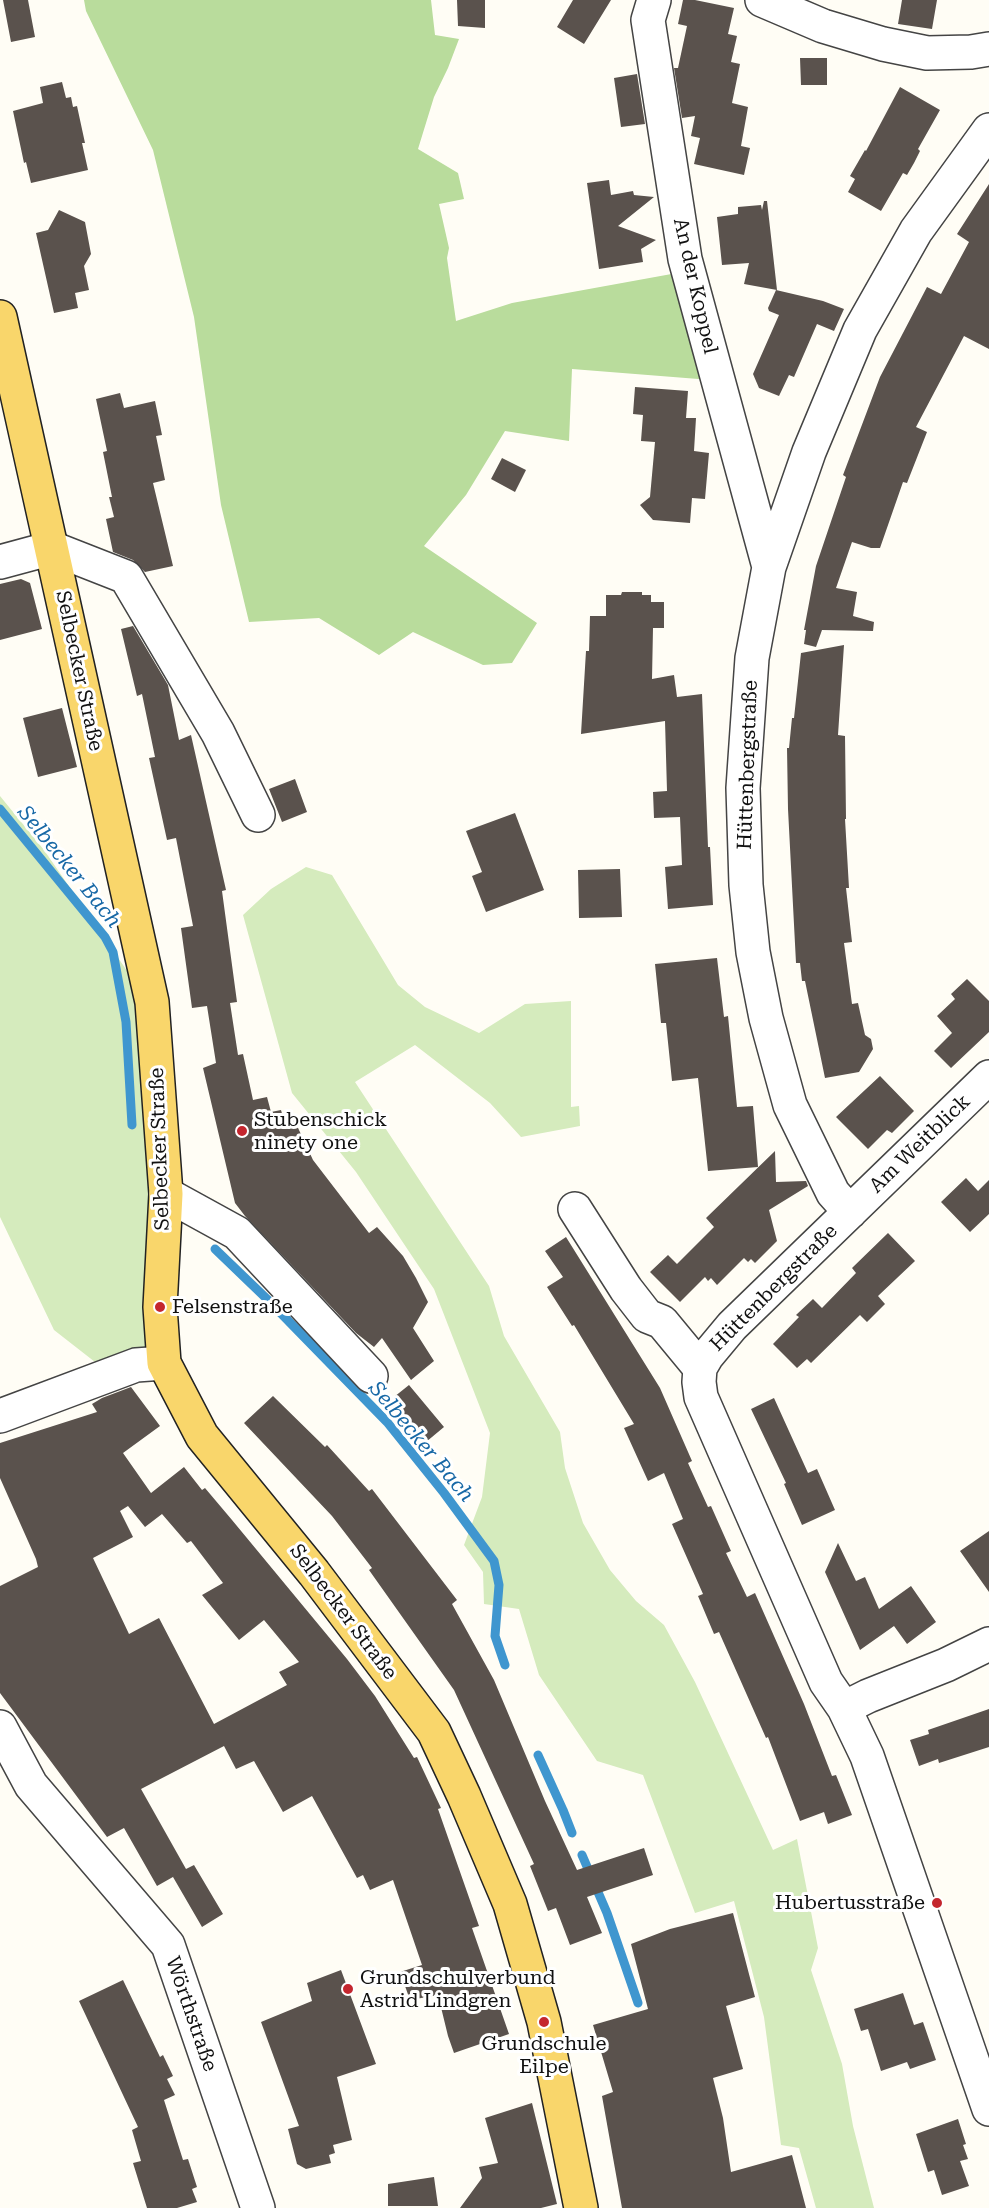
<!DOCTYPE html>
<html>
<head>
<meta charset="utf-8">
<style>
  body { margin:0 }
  canvas { display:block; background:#fffdf5 }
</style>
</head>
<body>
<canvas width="989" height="2208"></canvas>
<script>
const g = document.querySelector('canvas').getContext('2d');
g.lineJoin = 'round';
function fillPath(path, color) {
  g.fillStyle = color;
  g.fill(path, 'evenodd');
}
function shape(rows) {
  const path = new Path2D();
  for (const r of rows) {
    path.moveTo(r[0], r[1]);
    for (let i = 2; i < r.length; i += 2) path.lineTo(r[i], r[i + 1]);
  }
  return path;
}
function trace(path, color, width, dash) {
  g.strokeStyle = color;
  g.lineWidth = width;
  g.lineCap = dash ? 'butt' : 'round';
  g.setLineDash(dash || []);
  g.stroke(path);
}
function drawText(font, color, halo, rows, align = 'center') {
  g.font = font + ' "Roboto Serif",serif';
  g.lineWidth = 6;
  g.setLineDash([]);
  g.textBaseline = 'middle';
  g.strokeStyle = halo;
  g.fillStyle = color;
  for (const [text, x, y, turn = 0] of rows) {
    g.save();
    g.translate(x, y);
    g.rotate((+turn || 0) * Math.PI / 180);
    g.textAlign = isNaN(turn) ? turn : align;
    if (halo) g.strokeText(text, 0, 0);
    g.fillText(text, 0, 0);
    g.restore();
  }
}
const green = shape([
  [0,796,44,850,134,981,158,1191,152,1354,95,1362,54,1330,0,1217],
  [306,867,332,875,398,985,425,1007,479,1033,525,1004,571,1001,571,1107,579,1106,580,1126,521,1137,490,1103,415,1045,355,1082,489,1286,504,1336,560,1432,565,1468,583,1523,610,1570,636,1601,664,1625,695,1682,773,1850,797,1839,818,1948,811,1970,842,2064,853,2126,874,2208,816,2208,799,2148,781,2145,764,2017,734,1901,695,1913,643,1775,597,1761,539,1675,519,1609,484,1604,483,1572,464,1545,482,1497,490,1433,434,1289,356,1172,292,1093,243,915,271,889]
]);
const forest = shape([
  [84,0,431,0,435,35,459,39,448,68,434,97,418,149,458,173,464,199,439,204,449,248,447,258,456,321,512,303,677,273,711,380,572,369,569,441,505,431,466,495,424,546,537,623,512,663,483,665,413,632,379,655,319,618,249,622,221,505,194,317,153,150,86,11]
]);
const stream = shape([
  [0,809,105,937,113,952,126,1022,132,1125],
  [215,1249,268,1300,387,1422,444,1493,494,1561,499,1585,495,1636,505,1665],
  [538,1755,563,1810,572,1833],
  [582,1855,607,1913,638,2003]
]);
const building = shape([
  [3,0,28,0,35,37,11,42],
  [457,0,485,0,485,28,458,26],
  [573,0,611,0,584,44,557,27],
  [683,0,695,0,734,8,728,34,737,36,731,62,740,64,732,103,748,107,741,146,750,148,744,175,694,164,700,138,691,136,695,116,682,118,674,68,678,68,687,26,678,24],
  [902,0,937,0,932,29,898,24],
  [800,58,827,58,827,85,801,85],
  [637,74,645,124,621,127,614,78],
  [62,82,66,98,71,97,73,107,77,106,85,143,82,143,88,170,31,183,26,162,24,163,13,111,43,103,40,87],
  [900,87,940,110,918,149,920,151,914,163,907,175,903,173,881,211,848,192,855,179,850,176,865,150,866,151],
  [609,180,611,195,633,191,634,195,654,197,618,226,656,240,641,249,643,262,599,269,587,183],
  [989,184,989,349,964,336,916,427,927,432,907,483,903,482,880,548,871,548,852,542,836,588,857,592,853,616,874,622,873,631,822,630,816,647,804,644,806,630,804,630,816,566,846,477,843,475,880,377,927,287,941,294,969,242,957,234],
  [764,201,767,201,777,290,744,284,749,263,722,265,717,217,738,214,738,207,761,205,762,210],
  [59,210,85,222,91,254,84,266,89,290,75,293,78,308,54,313,36,233,48,230],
  [776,290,823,301,844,309,834,331,817,324,794,377,789,375,779,396,759,388,753,374,779,315,769,311,768,308],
  [635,387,688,391,686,418,696,418,694,451,709,453,705,499,692,498,690,523,653,520,640,505,650,497,655,442,641,441,643,415,633,414],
  [120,393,124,408,155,401,162,435,156,436,165,480,153,483,173,566,145,572,133,560,113,552,106,519,114,517,109,497,112,497,103,452,107,451,96,399],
  [502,458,526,470,515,492,491,479],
  [21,579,30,583,42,629,0,640,0,584],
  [622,592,642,592,642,595,651,595,651,602,664,602,664,628,653,628,652,679,674,675,677,697,702,694,708,847,710,847,713,905,668,909,665,867,682,865,680,817,654,818,653,792,667,791,665,721,581,734,586,651,589,651,590,616,606,616,606,595,621,595],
  [133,626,168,685,179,740,191,735,226,890,222,891,237,1002,230,1003,238,1055,243,1054,253,1100,267,1097,271,1112,281,1110,283,1117,292,1115,313,1160,369,1233,377,1227,403,1256,416,1278,428,1302,413,1328,434,1361,411,1380,382,1338,374,1347,356,1333,245,1216,235,1203,203,1068,216,1063,207,1006,192,1008,181,928,193,926,176,838,167,840,149,758,155,757,142,694,137,696,121,629],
  [844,645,838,735,845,736,846,819,845,819,849,888,846,888,852,942,844,943,852,1004,858,1003,865,1035,871,1039,873,1049,859,1072,825,1078,805,981,802,981,800,963,796,963,788,809,787,748,789,748,792,718,794,718,801,653],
  [62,708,77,767,38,777,23,718],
  [295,779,307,812,282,822,269,789],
  [515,813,544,890,486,912,472,876,482,872,466,831],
  [620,869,622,917,579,918,578,870],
  [717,958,724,1017,728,1016,737,1107,753,1106,758,1167,708,1171,698,1078,672,1081,666,1023,661,1023,655,964],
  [967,979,989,1001,989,1032,951,1068,934,1051,952,1033,937,1016,955,999,951,994],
  [880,1076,914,1111,892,1133,887,1130,868,1149,836,1117],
  [775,1151,776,1182,806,1181,808,1186,769,1210,777,1241,755,1263,751,1259,748,1262,744,1258,717,1285,711,1278,708,1281,705,1277,680,1302,650,1272,668,1255,677,1264,714,1227,706,1218],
  [966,1178,978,1191,989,1180,989,1214,970,1232,941,1202],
  [888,1233,915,1261,878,1296,885,1304,867,1322,860,1315,811,1363,807,1359,797,1368,773,1344,799,1317,796,1315,813,1299,822,1308,856,1273,852,1268],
  [566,1237,660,1388,692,1461,688,1463,708,1507,711,1506,731,1551,726,1553,747,1597,755,1593,804,1704,832,1776,836,1775,852,1815,828,1824,824,1812,800,1821,768,1737,766,1738,719,1632,714,1634,698,1596,703,1594,672,1524,683,1519,664,1473,648,1481,624,1428,634,1424,574,1325,572,1326,547,1287,563,1277,545,1251],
  [409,1385,444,1427,420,1447,384,1405],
  [131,1387,160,1426,123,1453,151,1493,184,1467,202,1490,205,1488,232,1520,347,1659,375,1696,414,1758,417,1757,441,1808,438,1809,479,1926,472,1928,509,2034,454,2053,448,2036,438,1995,410,2000,400,1972,422,1965,393,1880,370,1890,363,1875,357,1878,312,1796,283,1812,254,1761,236,1769,224,1746,141,1789,186,1869,194,1865,223,1914,202,1927,173,1877,180,1873,157,1886,124,1828,107,1837,0,1693,0,1586,38,1567,36,1559,0,1478,0,1443,97,1412,92,1404,102,1398],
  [128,1506,145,1527,162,1514,187,1543,191,1541,223,1583,202,1595,239,1640,264,1620,299,1662,279,1672,287,1685,214,1724,159,1618,129,1634,93,1558,133,1537,120,1511],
  [273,1396,325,1447,327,1445,369,1491,372,1489,457,1600,452,1604,494,1680,545,1801,577,1870,644,1848,653,1875,587,1897,602,1933,570,1945,556,1908,548,1911,530,1866,534,1864,454,1690,369,1570,372,1568,332,1516,244,1423],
  [774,1398,808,1473,817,1469,835,1510,802,1525,784,1484,786,1483,751,1409],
  [989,1531,989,1592,960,1551],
  [838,1543,856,1581,865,1577,879,1609,911,1586,936,1622,907,1644,894,1626,860,1650,825,1572],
  [989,1709,989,1747,939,1763,938,1759,919,1766,910,1740,929,1734,928,1730],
  [733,1913,755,1997,726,2006,743,2069,713,2078,723,2118,731,2172,792,2155,806,2208,622,2208,602,2096,613,2092,593,2025,648,2009,631,1944,670,1929],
  [341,1970,376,2064,337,2077,352,2140,333,2145,335,2153,329,2155,331,2163,306,2169,297,2164,288,2129,299,2126,261,2022,312,2001,307,1983],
  [123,1980,160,2057,163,2055,173,2076,167,2079,175,2095,164,2100,183,2160,188,2159,197,2187,192,2189,197,2202,177,2208,147,2208,133,2163,141,2161,132,2130,138,2127,79,2001],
  [903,1993,914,2025,923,2022,936,2060,910,2069,907,2062,881,2071,868,2029,861,2031,854,2009],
  [532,2103,557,2204,541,2208,460,2208,482,2178,479,2167,498,2163,485,2118],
  [958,2119,966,2144,963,2145,968,2159,960,2161,969,2186,942,2195,934,2170,928,2172,916,2134],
  [434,2177,438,2206,388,2206,388,2184]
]);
const minor = shape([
  [654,0,648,20,685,259,769,567],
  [762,0,823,26,883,44,927,53,971,52,989,49],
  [0,562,52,548,126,577,218,733,258,815],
  [989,1077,732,1326,707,1356,700,1368,699,1382,701,1397,826,1682,844,1708,867,1756,989,2109],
  [166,1194,237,1233,371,1376],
  [575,1209,626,1289,647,1316,662,1322,700,1368],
  [850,1212,833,1193,790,1105,766,1018,753,952,746,885,743,788,752,658,769,567,809,452,860,330,916,231,989,130],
  [0,1416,136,1365,164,1363],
  [844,1708,868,1696,946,1665,989,1644],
  [0,1727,31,1785,168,1945,258,2208]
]);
const major = shape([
  [0,317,152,1002,166,1194,160,1307,164,1363,202,1436,314,1573,434,1732,464,1796,510,1904,544,2022,581,2208]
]);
const markers = [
  [242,1131,6,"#c4262e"],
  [160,1307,6,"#c4262e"],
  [937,1903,6,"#c4262e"],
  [348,1989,6,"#c4262e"],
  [544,2022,6,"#c4262e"]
];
const streetNames = [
  ["An der Koppel",695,286,77],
  ["Selbecker Straße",79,671,78],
  ["Hüttenbergstraße",748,765,-88],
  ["Am Weitblick",920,1144,-44],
  ["Selbecker Straße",160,1149,-92],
  ["Hüttenbergstraße",774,1288,-45],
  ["Selbecker Straße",343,1612,53],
  ["Wörthstraße",191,2014,71]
];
const poiNames = [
  ["Stubenschick",254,1120],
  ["ninety one",254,1143],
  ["Felsenstraße",172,1307],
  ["Hubertusstraße",925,1903,"right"],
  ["Grundschulverbund",360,1978],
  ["Astrid Lindgren",360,2001],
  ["Grundschule",544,2044,"center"],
  ["Eilpe",544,2067,"center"]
];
const waterNames = [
  ["Selbecker Bach",69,867,51],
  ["Selbecker Bach",421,1442,50]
];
fillPath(green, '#d5ebbd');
fillPath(forest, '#b9dc9c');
trace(stream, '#3f96cf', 9);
fillPath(building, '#5a524d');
trace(minor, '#444', 36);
trace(major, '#222', 36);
trace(minor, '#fff', 33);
trace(major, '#f9d66b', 33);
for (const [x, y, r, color] of markers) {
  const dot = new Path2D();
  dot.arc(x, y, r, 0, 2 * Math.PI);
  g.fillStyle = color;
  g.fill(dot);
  trace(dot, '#fff', 2);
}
drawText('20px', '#111', '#fff', streetNames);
drawText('20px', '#111', '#fff', poiNames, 'left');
drawText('italic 21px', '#1768a6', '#fff', waterNames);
</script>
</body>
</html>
